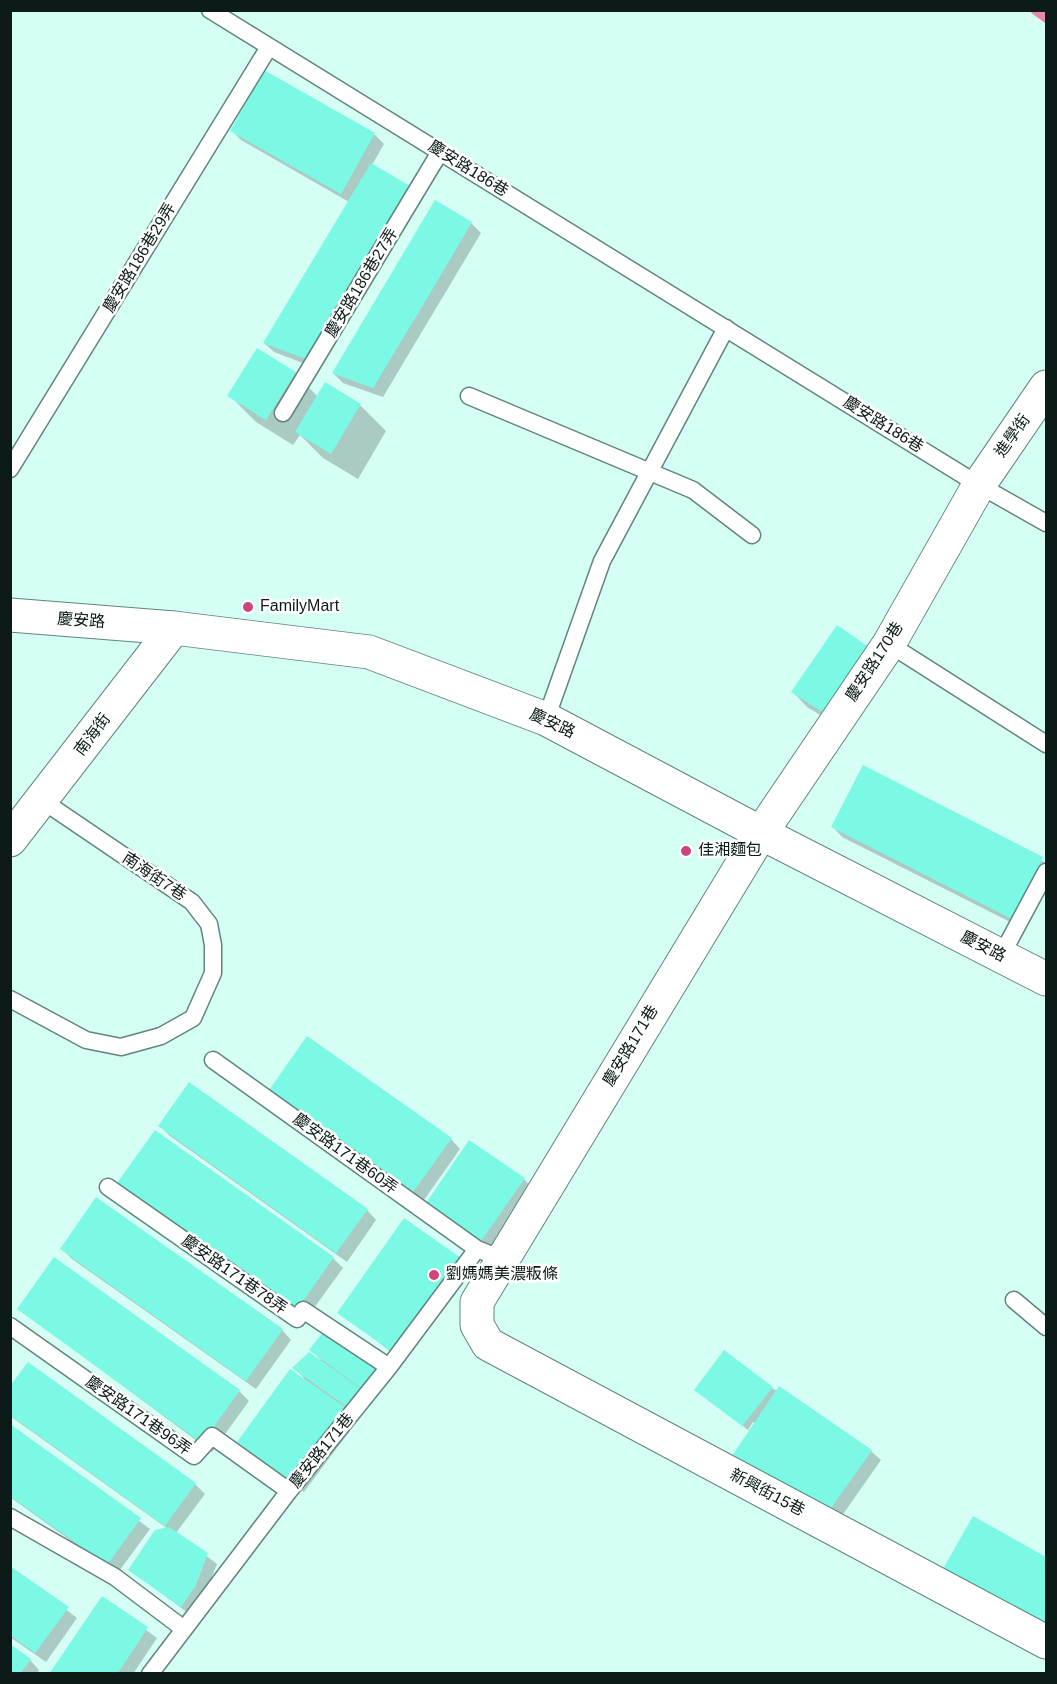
<!DOCTYPE html>
<html>
<head>
<meta charset="utf-8">
<style>
  body { margin:0 }
  #map { position:relative; width:1057px; height:1684px; overflow:hidden; background:#d5fef5; font-family:Arial,sans-serif }
  canvas { display:block }
  .frame { position:absolute; inset:0; border:12px solid #0c1b18; pointer-events:none }
</style>
</head>
<body>
<div id="map">
<canvas width="1057" height="1684"></canvas>
<div class="frame"></div>
</div>
<script>
const g = document.querySelector('canvas').getContext('2d');
g.lineJoin = 'round';
function fillPath(path, color) {
  g.fillStyle = color;
  g.fill(path, 'evenodd');
}
function shape(rows) {
  const path = new Path2D();
  for (const r of rows) {
    path.moveTo(r[0], r[1]);
    for (let i = 2; i < r.length; i += 2) path.lineTo(r[i], r[i + 1]);
  }
  return path;
}
function trace(path, color, width, dash) {
  g.strokeStyle = color;
  g.lineWidth = width;
  g.lineCap = dash ? 'butt' : 'round';
  g.setLineDash(dash || []);
  g.stroke(path);
}
function drawText(font, color, halo, rows, align = 'center') {
  g.font = font + ' Arial,"Noto Sans TC",sans-serif';
  g.lineWidth = 5;
  g.setLineDash([]);
  g.textBaseline = 'middle';
  g.strokeStyle = halo;
  g.fillStyle = color;
  for (const [text, x, y, turn = 0] of rows) {
    g.save();
    g.translate(x, y);
    g.rotate((+turn || 0) * Math.PI / 180);
    g.textAlign = isNaN(turn) ? turn : align;
    if (halo) g.strokeText(text, 0, 0);
    g.fillText(text, 0, 0);
    g.restore();
  }
}
const shadow = shape([
  [265,72,375,135,384,144,372,165,316,368,274,352,264,343,349,202,241,140,232,131],
  [471,223,481,233,383,397,343,383,333,373],
  [295,373,318,397,360,405,386,431,358,479,323,458,300,435,293,445,256,422,229,395],
  [875,653,848,732,807,707,793,692],
  [863,767,1046,863,1046,879,1022,928,842,837,833,827],
  [271,1090,451,1139,460,1149,424,1200,281,1099],
  [160,1126,367,1210,376,1220,347,1262,170,1136],
  [155,1132,333,1258,343,1268,306,1319,128,1193,119,1183],
  [524,1179,533,1189,490,1253,436,1216],
  [62,1249,282,1330,291,1340,256,1389,72,1259],
  [470,1269,404,1362,339,1312],
  [19,1309,239,1391,249,1401,212,1452],
  [311,1350,387,1381,304,1492,239,1442,304,1378,294,1368,321,1360],
  [10,1388,195,1484,205,1494,176,1533,217,1564,204,1597,192,1616,130,1570,168,1529,10,1416],
  [772,1388,871,1451,881,1460,839,1520,755,1424,753,1422,748,1430,701,1394],
  [10,1425,150,1529,117,1574,10,1497],
  [973,1518,1046,1559,1046,1636],
  [10,1567,77,1618,46,1662,10,1637],
  [102,1598,157,1638,133,1674,51,1674],
  [30,1660,39,1670,37,1674,10,1674]
]);
const stream = shape([
  [1035,10,1046,18]
]);
const building = shape([
  [264,70,375,133,341,194,230,131],
  [371,163,410,186,306,359,263,343],
  [435,200,472,222,429,295,373,388,332,373],
  [257,348,296,372,266,420,227,396],
  [325,382,361,404,331,454,295,432],
  [837,625,876,652,832,718,791,692],
  [863,765,1043,857,1012,919,831,827],
  [307,1036,452,1138,413,1192,269,1090],
  [189,1082,368,1209,336,1253,158,1126],
  [155,1130,334,1257,296,1311,117,1183],
  [469,1140,525,1178,479,1244,424,1206],
  [96,1197,283,1329,246,1381,60,1249],
  [404,1218,461,1258,394,1353,337,1313],
  [54,1257,240,1390,202,1443,17,1309],
  [323,1332,378,1370,365,1391,309,1350],
  [724,1350,773,1387,742,1426,694,1390],
  [309,1352,364,1391,350,1409,292,1368],
  [28,1362,196,1483,165,1526,10,1415,10,1386],
  [290,1369,349,1410,293,1483,237,1442],
  [779,1386,872,1450,829,1511,730,1459],
  [10,1424,141,1518,107,1565,10,1496],
  [973,1516,1046,1557,1046,1633,940,1574],
  [169,1527,208,1553,195,1587,181,1607,128,1570,155,1530],
  [10,1566,69,1607,35,1653,10,1635],
  [102,1596,148,1627,134,1649,117,1674,49,1674],
  [10,1644,31,1659,20,1674,10,1674]
]);
const lane = shape([
  [210,10,979,485,1046,523],
  [469,396,693,490,752,535],
  [283,413,440,152],
  [10,469,269,47],
  [889,644,1046,744],
  [546,719,602,561,726,328],
  [1001,956,1046,872],
  [10,999,86,1040,121,1047,161,1036,193,1018,213,973,213,945,209,924,192,902,43,801],
  [213,1060,477,1249],
  [108,1187,297,1319,303,1310,389,1367],
  [1014,1300,1046,1327],
  [10,1326,194,1456,212,1436,289,1491],
  [10,1517,115,1577,184,1629],
  [150,1674,289,1491,389,1367,477,1249,502,1259]
]);
const street = shape([
  [1046,387,979,485,889,644,761,833,477,1302,477,1325,488,1344,1046,1642],
  [10,840,174,628]
]);
const secondary = shape([
  [10,615,174,628,369,652,546,719,761,833,1046,979]
]);
const markers = [
  [248,607,6,"#ce457e"],
  [686,851,6,"#ce457e"],
  [434,1275,6,"#ce457e"]
];
const streetNames = [
  ["慶安路186巷",468,169,32],
  ["慶安路186巷29弄",140,258,-59],
  ["慶安路186巷27弄",362,283,-59],
  ["慶安路186巷",883,425,32],
  ["進學街",1013,436,-55],
  ["慶安路",81,621,4],
  ["慶安路170巷",875,662,-57],
  ["慶安路",552,724,25],
  ["南海街",93,735,-53],
  ["南海街7巷",154,877,34],
  ["慶安路",983,947,27],
  ["慶安路171巷",631,1046,-59],
  ["慶安路171巷60弄",345,1154,36],
  ["慶安路171巷78弄",234,1275,35],
  ["慶安路171巷96弄",138,1416,35],
  ["慶安路171巷",322,1451,-51],
  ["新興街15巷",767,1493,28]
];
const poiNames = [
  ["FamilyMart",260,607],
  ["佳湘麵包",698,851],
  ["劉媽媽美濃粄條",446,1275]
];
fillPath(shadow, '#0003');
trace(stream, '#e489a8', 9);
fillPath(building, '#7cf9e4');
trace(lane, '#60857e', 19);
trace(street, '#60857e', 35);
trace(secondary, '#60857e', 35);
trace(lane, '#fff', 16);
trace(street, '#fff', 33);
trace(secondary, '#fff', 33);
for (const [x, y, r, color] of markers) {
  const dot = new Path2D();
  dot.arc(x, y, r, 0, 2 * Math.PI);
  g.fillStyle = color;
  g.fill(dot);
  trace(dot, '#fff', 2);
}
drawText('16px', '#0c1b18', '#fff', streetNames);
drawText('16px', '#0c1b18', '#fff', poiNames, 'left');
</script>
</body>
</html>
